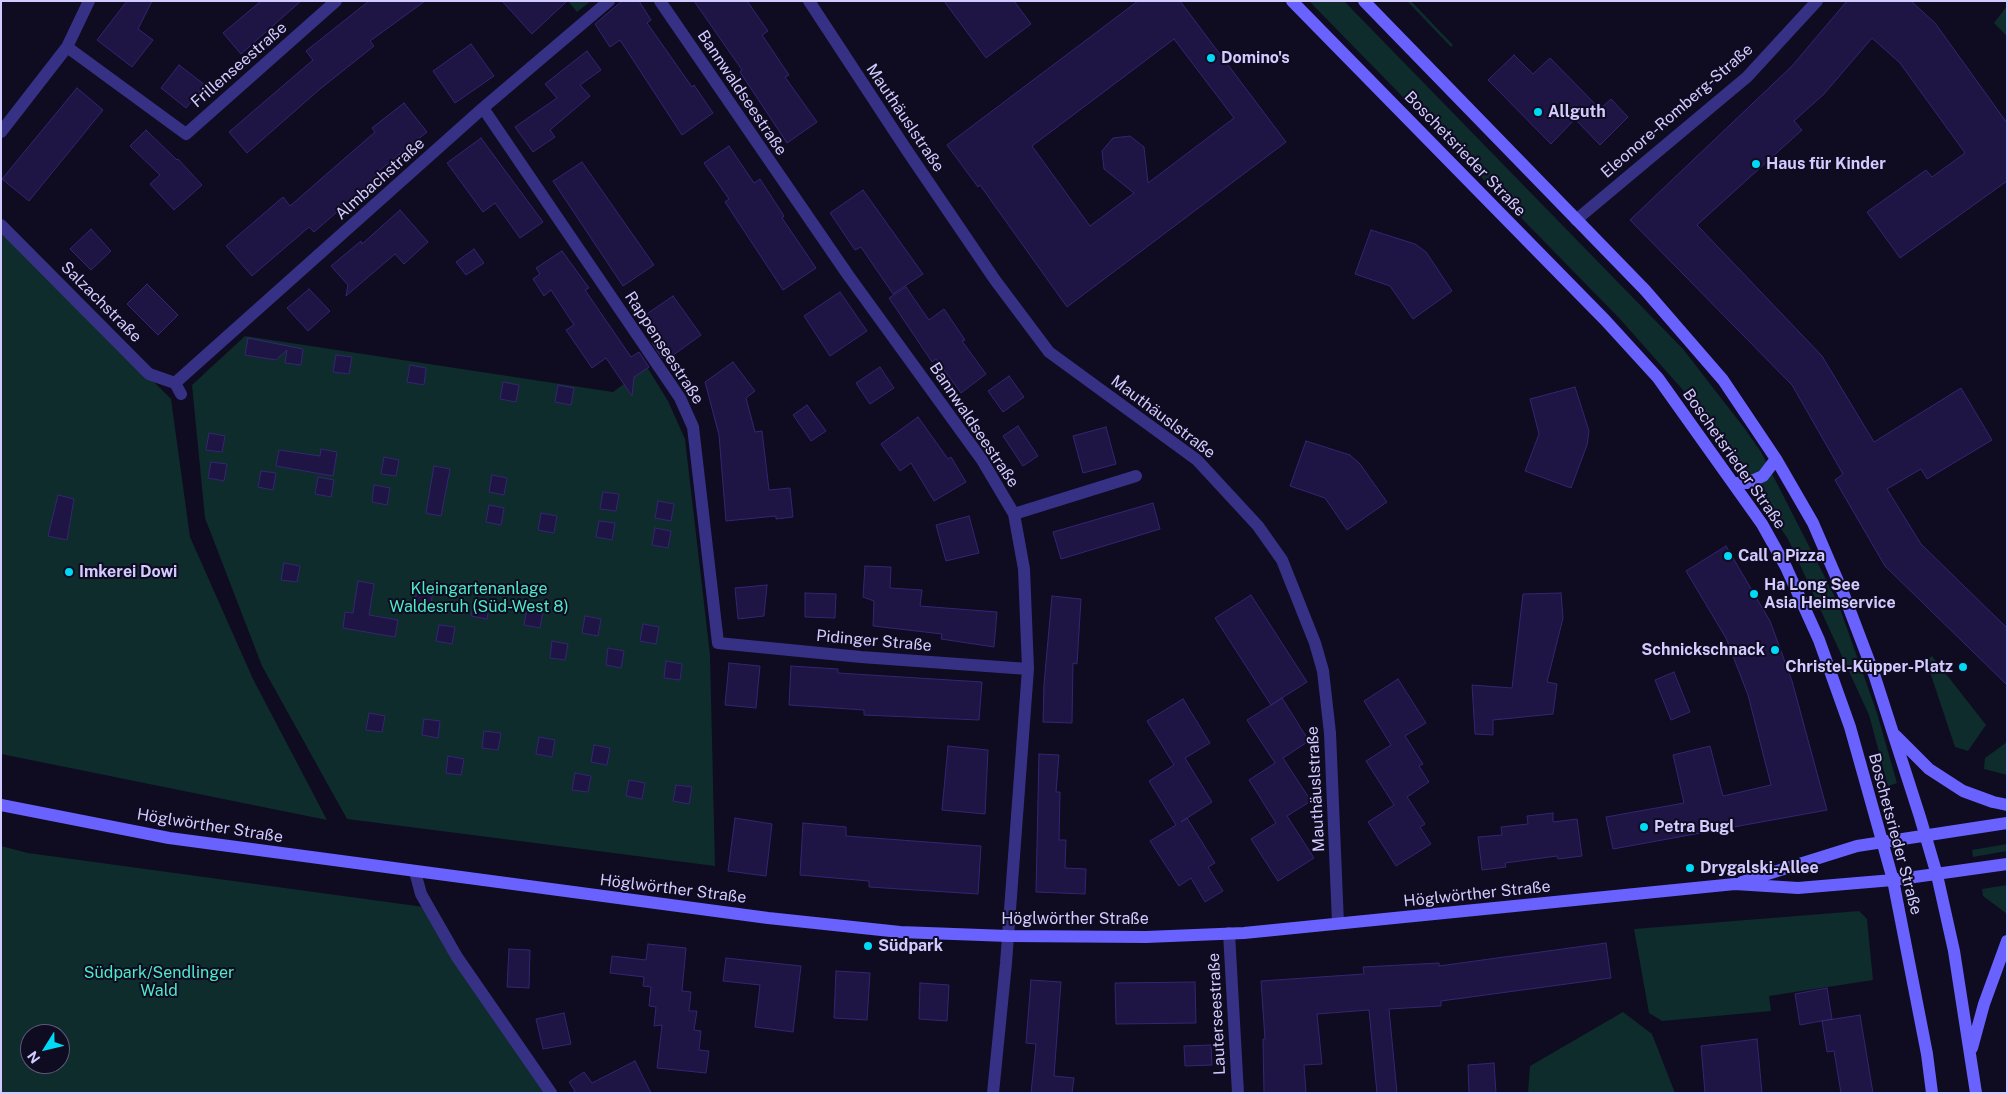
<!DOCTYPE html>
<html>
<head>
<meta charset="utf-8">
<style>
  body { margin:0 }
  #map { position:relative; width:2008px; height:1094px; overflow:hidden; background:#0f0b21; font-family:"Public Sans",sans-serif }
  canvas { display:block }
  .frame { position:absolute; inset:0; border:2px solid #d2cbff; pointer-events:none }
  .north { position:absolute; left:20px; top:1024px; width:50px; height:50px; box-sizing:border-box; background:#0f0b21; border:1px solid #5d587a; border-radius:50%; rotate:234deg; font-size:14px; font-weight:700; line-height:20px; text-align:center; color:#d2cbff }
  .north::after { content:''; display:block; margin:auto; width:18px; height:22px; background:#00daf6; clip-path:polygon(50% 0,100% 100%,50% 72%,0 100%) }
</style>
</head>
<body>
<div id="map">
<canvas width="2008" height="1094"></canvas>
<div class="frame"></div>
<div class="north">N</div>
</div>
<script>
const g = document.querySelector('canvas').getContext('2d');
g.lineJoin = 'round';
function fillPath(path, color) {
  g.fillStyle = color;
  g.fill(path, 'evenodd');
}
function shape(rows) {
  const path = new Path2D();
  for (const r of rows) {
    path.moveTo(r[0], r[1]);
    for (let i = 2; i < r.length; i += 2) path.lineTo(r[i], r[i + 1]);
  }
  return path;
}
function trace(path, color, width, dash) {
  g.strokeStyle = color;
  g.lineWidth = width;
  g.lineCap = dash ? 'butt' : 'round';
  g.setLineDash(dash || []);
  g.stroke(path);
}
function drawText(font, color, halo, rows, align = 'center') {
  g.font = font + ' "Public Sans",sans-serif';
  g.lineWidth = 4;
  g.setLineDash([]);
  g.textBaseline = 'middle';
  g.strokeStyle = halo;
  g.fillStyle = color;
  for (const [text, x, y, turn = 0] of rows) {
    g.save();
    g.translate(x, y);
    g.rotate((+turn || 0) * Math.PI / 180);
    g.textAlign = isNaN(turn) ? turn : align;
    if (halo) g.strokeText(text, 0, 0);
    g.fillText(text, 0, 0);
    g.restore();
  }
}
const green = shape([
  [568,1,591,1,577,12],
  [1309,1,1344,1,1683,349,1745,429,1761,452,1838,603,1877,713,1897,783,1888,786,1869,715,1788,539,1723,444,1682,389,1620,319],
  [1407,1,1411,1,1453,45,1451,47],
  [2007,6,2007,36,1994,23],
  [1,229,171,399,190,537,253,679,327,820,1,754],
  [245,336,613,392,647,367,668,401,685,439,710,655,715,866,347,819,262,666,205,518,192,385],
  [1932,656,1986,725,1968,751,1955,747,1926,660],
  [2007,742,2007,775,1984,769,1985,758],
  [2007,844,2007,851,1973,857,1972,850],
  [1,846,28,853,424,907,547,1093,1,1093],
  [30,1034,60,1034,60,1064,30,1064],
  [2007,885,2007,914,1983,896,1982,889],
  [1859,911,1867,919,1873,980,1769,996,1771,1011,1662,1021,1649,1013,1634,929],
  [1623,1012,1652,1034,1675,1093,1528,1093,1530,1066]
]);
const building = shape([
  [127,1,152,1,138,29,153,40,132,67,97,40,127,1],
  [261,1,301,1,241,54,223,33,261,1],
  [369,1,425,1,370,41,374,46,320,89,247,153,229,132,313,60,306,51,369,1],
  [502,1,567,1,532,34,502,1],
  [622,1,639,1,651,20,647,23,692,87,694,85,713,113,682,135,620,40,610,47,595,24,622,1],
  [694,1,747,1,768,31,762,35,789,75,785,77,817,122,787,143,740,72,742,70,694,1],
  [944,1,1014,1,1031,24,986,58,944,1],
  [1138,1,1180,1,1286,142,1067,307,980,185,978,187,947,145,1138,1],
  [1174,39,1234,118,1148,183,1144,147,1130,136,1113,138,1102,151,1104,169,1134,193,1090,226,1032,146,1174,39],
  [1847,1,1911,1,1935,23,2007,123,2007,181,1900,258,1867,212,1926,170,1932,177,1965,153,1900,63,1872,38,1824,94,1794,121,1802,130,1697,225,1822,356,1874,442,1961,388,1992,440,1927,479,1921,469,1887,489,1921,544,2007,628,2007,685,1885,566,1835,480,1843,474,1792,385,1630,220,1792,66,1847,1],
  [471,44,494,76,455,103,433,71,471,44],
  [587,51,601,70,580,85,590,96,550,130,555,137,533,152,515,127,557,98,545,84,587,51],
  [1514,55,1533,74,1550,58,1600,109,1611,99,1628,117,1600,145,1575,119,1551,144,1488,80,1514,55],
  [179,65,205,85,186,108,161,88,179,65],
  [77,88,103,110,29,201,2,179,77,88],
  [404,103,427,132,375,174,377,177,314,232,309,227,252,276,226,246,283,197,290,206,375,132,372,128,404,103],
  [146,130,177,160,178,159,202,185,174,210,150,184,160,175,130,146,146,130],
  [481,138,543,222,520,238,495,203,483,212,447,163,481,138],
  [729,146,754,183,760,179,784,216,782,218,816,268,783,290,725,202,729,199,704,163,729,146],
  [582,162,654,265,623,286,553,181,582,162],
  [863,190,923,274,893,294,861,247,855,250,830,213,863,190],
  [400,210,428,242,404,264,395,254,346,296,348,285,331,266,361,241,362,244,400,210],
  [91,229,111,251,91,270,70,249,91,229],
  [1371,230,1415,244,1426,252,1452,291,1413,319,1390,286,1355,274,1371,230],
  [474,249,484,263,466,275,456,262,474,249],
  [562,251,589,288,585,290,631,357,639,352,649,367,634,377,632,396,606,358,592,368,566,330,574,325,551,290,544,296,533,279,540,274,536,268,562,251],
  [147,284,178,315,158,335,127,304,147,284],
  [906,287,929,320,944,309,965,340,962,341,986,374,961,393,936,359,932,362,889,298,906,287],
  [309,289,330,311,308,331,287,308,309,289],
  [840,292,867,331,830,356,804,316,840,292],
  [673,296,701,335,672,356,670,353,662,358,652,343,660,338,644,316,673,296],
  [248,338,303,349,301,365,285,363,287,350,276,360,245,355,248,338],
  [336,355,352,357,349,374,333,372,336,355],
  [733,362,755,391,746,398,755,432,762,431,769,490,790,488,793,517,776,519,776,516,726,521,719,435,705,382,733,362],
  [410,365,426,368,424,385,407,382,410,365],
  [880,367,894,388,870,404,856,383,880,367],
  [1009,376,1024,397,1003,412,988,391,1009,376],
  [503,382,519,385,516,402,500,399,503,382],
  [558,385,574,388,571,405,555,402,558,385],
  [1575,387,1589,431,1587,445,1571,488,1525,471,1539,434,1530,399,1575,387],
  [807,405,826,431,811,441,793,415,807,405],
  [918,417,948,459,951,457,966,482,934,501,911,463,900,471,881,444,918,417],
  [1018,426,1038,456,1023,466,1003,436,1018,426],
  [1106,427,1116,464,1083,473,1073,436,1106,427],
  [209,433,225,436,222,452,206,450,209,433],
  [1306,441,1350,455,1360,464,1387,502,1347,530,1325,498,1290,486,1306,441],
  [321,449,337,452,333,476,276,466,279,450,320,456,321,449],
  [384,457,399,460,396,476,381,474,384,457],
  [211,462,227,464,224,481,208,478,211,462],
  [434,466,450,469,441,516,426,513,434,466],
  [261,471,276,473,273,490,258,487,261,471],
  [492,475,507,478,504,495,489,492,492,475],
  [318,477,334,480,331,497,315,494,318,477],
  [374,485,390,488,387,505,372,502,374,485],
  [603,492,619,494,616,511,600,509,603,492],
  [58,495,74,499,67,540,48,536,58,495],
  [658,501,674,504,671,521,655,518,658,501],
  [1153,503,1160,529,1061,559,1053,532,1153,503],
  [489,505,504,508,501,525,486,522,489,505],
  [541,513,557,516,554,533,538,530,541,513],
  [969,516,979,553,946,561,936,525,969,516],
  [599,521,615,523,612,540,596,537,599,521],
  [655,528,671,531,668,548,652,545,655,528],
  [1726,546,1770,621,1792,681,1827,810,1613,849,1606,817,1684,803,1673,755,1710,746,1723,796,1771,785,1748,695,1726,638,1686,571,1726,546],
  [284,563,300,566,297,582,281,580,284,563],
  [865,566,891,567,890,588,922,590,920,606,997,612,994,647,941,639,942,634,873,626,874,601,863,597,865,566],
  [358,581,374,584,369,615,398,620,395,637,343,628,345,612,353,613,358,581],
  [767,585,764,616,738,619,735,588,767,585],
  [417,589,433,592,430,608,414,606,417,589],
  [805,593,836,594,835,618,805,617,805,593],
  [1561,593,1563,618,1547,682,1557,684,1553,714,1493,720,1493,735,1475,734,1472,685,1512,688,1523,594,1561,593],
  [1251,595,1307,682,1271,705,1215,618,1251,595],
  [1052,596,1081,599,1077,664,1073,663,1072,723,1043,722,1044,684,1052,596],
  [474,600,490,603,487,619,471,616,474,600],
  [527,608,543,611,540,628,524,625,527,608],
  [585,616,601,619,598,636,582,633,585,616],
  [643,624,659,627,656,644,640,641,643,624],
  [439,625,455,627,452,644,436,641,439,625],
  [552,641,568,644,565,660,550,658,552,641],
  [608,648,624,651,621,668,606,665,608,648],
  [666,661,682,664,680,680,664,678,666,661],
  [729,663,760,666,756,708,725,705,729,663],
  [791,666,838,669,838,673,982,682,979,720,864,715,864,710,789,705,791,666],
  [1674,672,1690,712,1671,720,1655,680,1674,672],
  [1398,679,1426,723,1405,736,1423,764,1419,766,1429,782,1407,797,1425,824,1420,827,1431,844,1396,866,1368,822,1394,805,1366,761,1391,745,1364,701,1398,679],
  [1282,698,1309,741,1283,758,1311,801,1287,816,1314,858,1278,881,1251,839,1276,823,1249,780,1275,763,1247,720,1282,698],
  [1183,699,1210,743,1185,758,1212,802,1181,822,1187,818,1215,863,1208,867,1223,891,1205,902,1191,878,1179,886,1150,841,1176,825,1149,781,1174,765,1147,721,1183,699],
  [369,713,385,716,382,732,366,730,369,713],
  [424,719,440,721,438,738,422,735,424,719],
  [484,731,501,733,498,750,482,748,484,731],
  [539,737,555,740,552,757,536,754,539,737],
  [594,745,610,748,607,765,591,762,594,745],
  [948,746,988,750,985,814,942,810,948,746],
  [1039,754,1059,755,1056,792,1060,792,1059,840,1066,840,1065,868,1086,869,1085,894,1036,892,1039,754],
  [448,756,464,759,461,775,446,773,448,756],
  [575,773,591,776,588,792,572,790,575,773],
  [629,780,645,783,642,799,626,796,629,780],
  [676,785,692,787,689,804,673,801,676,785],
  [1553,813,1553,822,1577,819,1582,856,1558,859,1557,856,1505,863,1506,867,1482,870,1478,837,1502,835,1501,827,1528,824,1527,816,1553,813],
  [735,818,772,824,766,876,728,871,735,818],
  [803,823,846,827,846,836,981,846,978,894,869,887,869,881,800,875,803,823],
  [1606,943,1611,978,1441,1001,1441,1006,1389,1009,1397,1093,1377,1093,1369,1010,1317,1014,1322,1064,1304,1065,1306,1093,1264,1093,1263,1039,1265,1039,1261,981,1364,974,1363,967,1439,963,1439,966,1606,943],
  [648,944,686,948,682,991,691,992,689,1011,697,1011,694,1030,701,1031,699,1050,709,1051,706,1073,657,1068,662,1025,654,1026,656,1007,649,1006,651,987,643,986,644,977,610,973,612,956,646,960,648,944],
  [509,949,530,950,529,988,507,987,509,949],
  [726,958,801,966,793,1032,755,1027,760,985,723,981,726,958],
  [836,971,870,973,867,1020,834,1018,836,971],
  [1031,980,1061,982,1054,1076,1074,1078,1072,1093,1031,1093,1036,1044,1026,1043,1031,980],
  [1195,982,1196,1023,1116,1024,1115,983,1195,982],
  [920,983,949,985,947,1021,919,1019,920,983],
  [1827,988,1832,1019,1800,1025,1795,994,1827,988],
  [564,1013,571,1044,543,1049,536,1019,564,1013],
  [1860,1015,1873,1093,1841,1093,1834,1051,1827,1052,1822,1021,1860,1015],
  [1757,1039,1762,1093,1705,1093,1701,1046,1757,1039],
  [1211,1045,1212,1065,1185,1066,1184,1046,1211,1045],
  [635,1061,651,1093,572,1093,575,1091,569,1082,584,1072,592,1083,635,1061],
  [1494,1063,1496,1093,1469,1093,1468,1065,1494,1063]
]);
const street = shape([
  [660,1,848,275,982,460,1014,514,1024,569,1028,669,1006,963,993,1093],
  [809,1,906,149,995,280,1049,352,1197,460,1258,526,1282,560,1315,643,1323,671,1330,733,1338,923],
  [67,47,186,134,336,1],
  [483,108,680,398,693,427,718,643,861,657,1028,669],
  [1,132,67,47,89,1],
  [1576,220,1747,77,1817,1],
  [1,225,149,374,175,383,181,394],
  [175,383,483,108,609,1],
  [1014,514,1136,476],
  [415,872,421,894,457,957,551,1093],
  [1229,933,1238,1093]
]);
const secondary = shape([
  [1292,1,1605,320,1658,378,1762,524,1786,567,1819,640,1850,727,1893,880,1927,1054,1932,1093],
  [1364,1,1645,290,1723,380,1776,459,1813,523,1844,595,1874,674,1920,817,1937,875,1954,951,1976,1093],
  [1734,483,1747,483,1763,476,1776,459],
  [1895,735,1929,769,1963,791,1993,802,2007,805],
  [1,805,169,838,768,918,900,932,1008,936,1146,937,1244,933,1735,884,1798,888,1893,880,2007,864],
  [1742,882,1857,846,2007,823],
  [1972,1048,1984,1004,2007,941]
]);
const markers = [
  [1211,58,5,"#00daf6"],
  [1538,112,5,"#00daf6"],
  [1756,164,5,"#00daf6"],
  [1728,556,5,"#00daf6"],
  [69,572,5,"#00daf6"],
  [1754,594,5,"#00daf6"],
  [1775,650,5,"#00daf6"],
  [1963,667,5,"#00daf6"],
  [1644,827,5,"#00daf6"],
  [1690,868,5,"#00daf6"],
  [868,946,5,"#00daf6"]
];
const poiNames = [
  ["Domino's",1221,58],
  ["Allguth",1548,112],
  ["Haus für Kinder",1766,164],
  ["Call a Pizza",1738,556],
  ["Imkerei Dowi",79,572],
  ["Ha Long See",1764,585],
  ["Asia Heimservice",1764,603],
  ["Schnickschnack",1765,650,"right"],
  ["Christel-Küpper-Platz",1953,667,"right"],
  ["Petra Bugl",1654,827],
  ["Drygalski-Allee",1700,868],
  ["Südpark",878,946]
];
const streetNames = [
  ["Frillenseestraße",239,65,-41],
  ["Bannwaldseestraße",742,93,56],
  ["Eleonore-Romberg-Straße",1677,111,-41],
  ["Mauthäuslstraße",905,118,56],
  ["Boschetsrieder Straße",1465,154,46],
  ["Almbachstraße",380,179,-42],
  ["Salzachstraße",101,302,45],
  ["Rappenseestraße",664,348,57],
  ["Mauthäuslstraße",1163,417,37],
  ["Bannwaldseestraße",974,425,56],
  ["Boschetsrieder Straße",1734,459,55],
  ["Pidinger Straße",874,641,5],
  ["Mauthäuslstraße",1316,789,-93],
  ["Höglwörther Straße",210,826,9],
  ["Boschetsrieder Straße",1895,834,75],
  ["Höglwörther Straße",673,889,7],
  ["Höglwörther Straße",1477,894,-6],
  ["Höglwörther Straße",1075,919],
  ["Lauterseestraße",1217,1014,-93]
];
const parkNames = [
  ["Kleingartenanlage",479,589],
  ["Waldesruh (Süd-West 8)",479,607],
  ["Südpark/Sendlinger",159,973],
  ["Wald",159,991]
];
fillPath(green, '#0d2c2b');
fillPath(building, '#1f1544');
trace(building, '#352573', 1);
trace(street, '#363185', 12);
trace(secondary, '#6962ff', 12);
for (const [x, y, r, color] of markers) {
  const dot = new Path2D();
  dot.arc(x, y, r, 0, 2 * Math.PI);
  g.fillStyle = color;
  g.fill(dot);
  trace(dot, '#0f0b21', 2);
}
drawText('bold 16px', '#d2cbff', '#0f0b21', poiNames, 'left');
drawText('16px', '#d2cbff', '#0f0b21', streetNames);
drawText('16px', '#4ceac5', '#0f0b21', parkNames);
</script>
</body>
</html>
